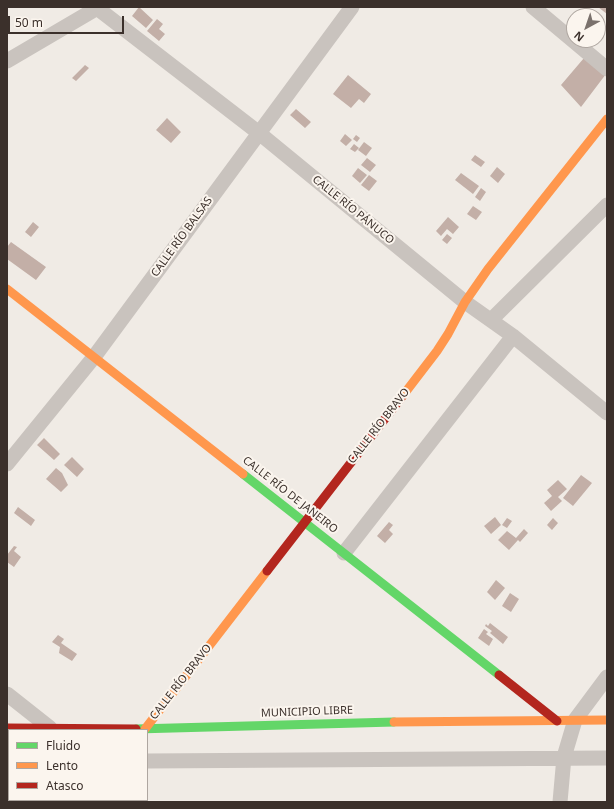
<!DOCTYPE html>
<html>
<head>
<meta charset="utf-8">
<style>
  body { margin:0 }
  #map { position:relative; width:614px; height:809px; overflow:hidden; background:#f0ebe5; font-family:"Noto Sans",sans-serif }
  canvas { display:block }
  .frame { position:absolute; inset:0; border:8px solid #3b302b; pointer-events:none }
  .legend { position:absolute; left:8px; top:729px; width:140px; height:72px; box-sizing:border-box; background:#fbf5ee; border:1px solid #aea6a0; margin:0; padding:5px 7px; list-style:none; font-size:12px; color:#3b302b }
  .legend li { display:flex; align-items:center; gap:8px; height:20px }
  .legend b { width:20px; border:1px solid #aea6a0 }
  .north { position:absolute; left:566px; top:8px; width:40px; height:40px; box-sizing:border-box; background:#fbf5ee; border:1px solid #aea6a0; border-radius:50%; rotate:220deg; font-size:11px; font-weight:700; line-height:16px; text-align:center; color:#3b302b }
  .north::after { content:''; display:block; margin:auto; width:14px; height:18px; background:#7a716c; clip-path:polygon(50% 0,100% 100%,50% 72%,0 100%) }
  .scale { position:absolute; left:8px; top:16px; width:116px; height:18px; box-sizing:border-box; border:2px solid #3b302b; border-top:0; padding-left:5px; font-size:12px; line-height:14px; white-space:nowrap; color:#3b302b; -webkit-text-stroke:3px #fbf5ee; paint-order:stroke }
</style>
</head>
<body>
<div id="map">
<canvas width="614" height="809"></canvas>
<div class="frame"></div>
<ul class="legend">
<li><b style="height:5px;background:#63d668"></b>Fluido</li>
<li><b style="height:5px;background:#ff974d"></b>Lento</li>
<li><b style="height:5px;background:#b3261e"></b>Atasco</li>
</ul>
<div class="north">N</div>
<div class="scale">50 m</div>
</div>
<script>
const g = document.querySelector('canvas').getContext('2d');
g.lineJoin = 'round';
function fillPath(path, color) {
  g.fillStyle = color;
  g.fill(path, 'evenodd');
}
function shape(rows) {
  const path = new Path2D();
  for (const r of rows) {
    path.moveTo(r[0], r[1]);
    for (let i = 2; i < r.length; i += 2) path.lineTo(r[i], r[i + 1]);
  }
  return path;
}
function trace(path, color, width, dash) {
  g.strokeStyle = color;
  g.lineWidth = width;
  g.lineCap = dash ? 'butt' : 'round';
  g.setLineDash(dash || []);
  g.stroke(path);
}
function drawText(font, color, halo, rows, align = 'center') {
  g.font = font + ' "Noto Sans",sans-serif';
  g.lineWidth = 4;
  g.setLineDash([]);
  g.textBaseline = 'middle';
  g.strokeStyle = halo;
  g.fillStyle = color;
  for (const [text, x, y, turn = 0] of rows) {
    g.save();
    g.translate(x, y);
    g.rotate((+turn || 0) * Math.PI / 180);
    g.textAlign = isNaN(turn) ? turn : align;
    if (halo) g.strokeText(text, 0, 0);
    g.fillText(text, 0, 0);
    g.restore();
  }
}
const building = shape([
  [139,7,153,20,146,28,132,16],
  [598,7,607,7,607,14],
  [157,19,163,24,159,29,165,34,159,41,147,31],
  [584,58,606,74,581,107,561,85],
  [85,65,89,68,76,81,72,78],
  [348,75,371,94,364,103,359,99,351,108,333,94],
  [296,109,311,122,305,128,290,115],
  [167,118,181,132,171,143,156,130],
  [345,134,352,140,346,146,340,141],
  [356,135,360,138,357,142,353,139],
  [364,142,372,148,366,156,358,150],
  [354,144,359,148,355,152,350,149],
  [475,155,485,162,481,167,471,160],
  [367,158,376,165,370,172,361,165],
  [497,167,505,174,498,183,490,176],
  [358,168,367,175,360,183,352,176],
  [461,173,479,186,473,194,455,180],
  [369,175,377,181,369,191,361,185],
  [481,188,486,192,480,201,475,197],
  [473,206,482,212,476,220,467,214],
  [448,217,459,227,453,234,447,229,441,236,436,231],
  [33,222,39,227,31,237,25,232],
  [447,234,452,238,447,244,442,240],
  [11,242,46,267,36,280,7,259,7,247],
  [44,438,60,454,54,460,37,445],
  [72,457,84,469,77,477,64,465],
  [56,468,62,473,68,485,61,492,46,479],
  [581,475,592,483,573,506,563,498],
  [558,480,567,489,558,497,562,501,551,511,544,503,552,496,547,490],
  [18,507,35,520,31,526,14,513],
  [495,517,501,525,491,534,484,526],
  [507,518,512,521,507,528,502,525],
  [553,518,558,523,552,530,547,525],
  [389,522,393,525,389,530,393,534,385,543,377,536],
  [524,529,528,533,520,542,518,540,509,550,498,540,507,531,516,538],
  [14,546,17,547,14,551,21,557,14,567,7,562,7,555],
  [496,580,505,588,495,600,487,592],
  [510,593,519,599,511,612,502,606],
  [490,623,508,637,503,644,490,633,492,631,485,626,486,624,488,626],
  [484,629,488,632,486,634,493,639,489,646,478,638],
  [58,635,64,639,61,643,77,654,72,661,59,653,60,647,52,642]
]);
const street = shape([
  [533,7,607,69],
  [97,8,259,133,465,302,513,336,607,413],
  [7,61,99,7],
  [491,320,607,205],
  [7,464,94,357,352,7],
  [344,553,513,336],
  [7,694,50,728],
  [147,761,607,758],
  [7,763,9,763],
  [113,800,115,802],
  [73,802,74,800],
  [560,802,564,757,575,720,607,677]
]);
const fast = shape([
  [243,474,499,675],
  [136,729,394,722]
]);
const slow = shape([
  [7,289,243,474],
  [401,398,437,351,448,334,465,302,488,269,607,119],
  [394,722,607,720],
  [145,729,267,571]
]);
const jam = shape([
  [267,571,401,398],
  [499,675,557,721],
  [7,728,136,729]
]);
const streetNames = [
  ["CALLE RÍO PÁNUCO",353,210,39],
  ["CALLE RÍO BALSAS",182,237,-54],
  ["CALLE RÍO BRAVO",379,426,-52],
  ["CALLE RÍO DE JANEIRO",290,495,38],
  ["CALLE RÍO BRAVO",181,682,-52],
  ["MUNICIPIO LIBRE",307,712,-2]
];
fillPath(building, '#c3afa7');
trace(street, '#c9c3be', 15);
trace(fast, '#63d668', 9);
trace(slow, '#ff974d', 9);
trace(jam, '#b3261e', 9);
drawText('11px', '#3b302b', '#fbf5ee', streetNames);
</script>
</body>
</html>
